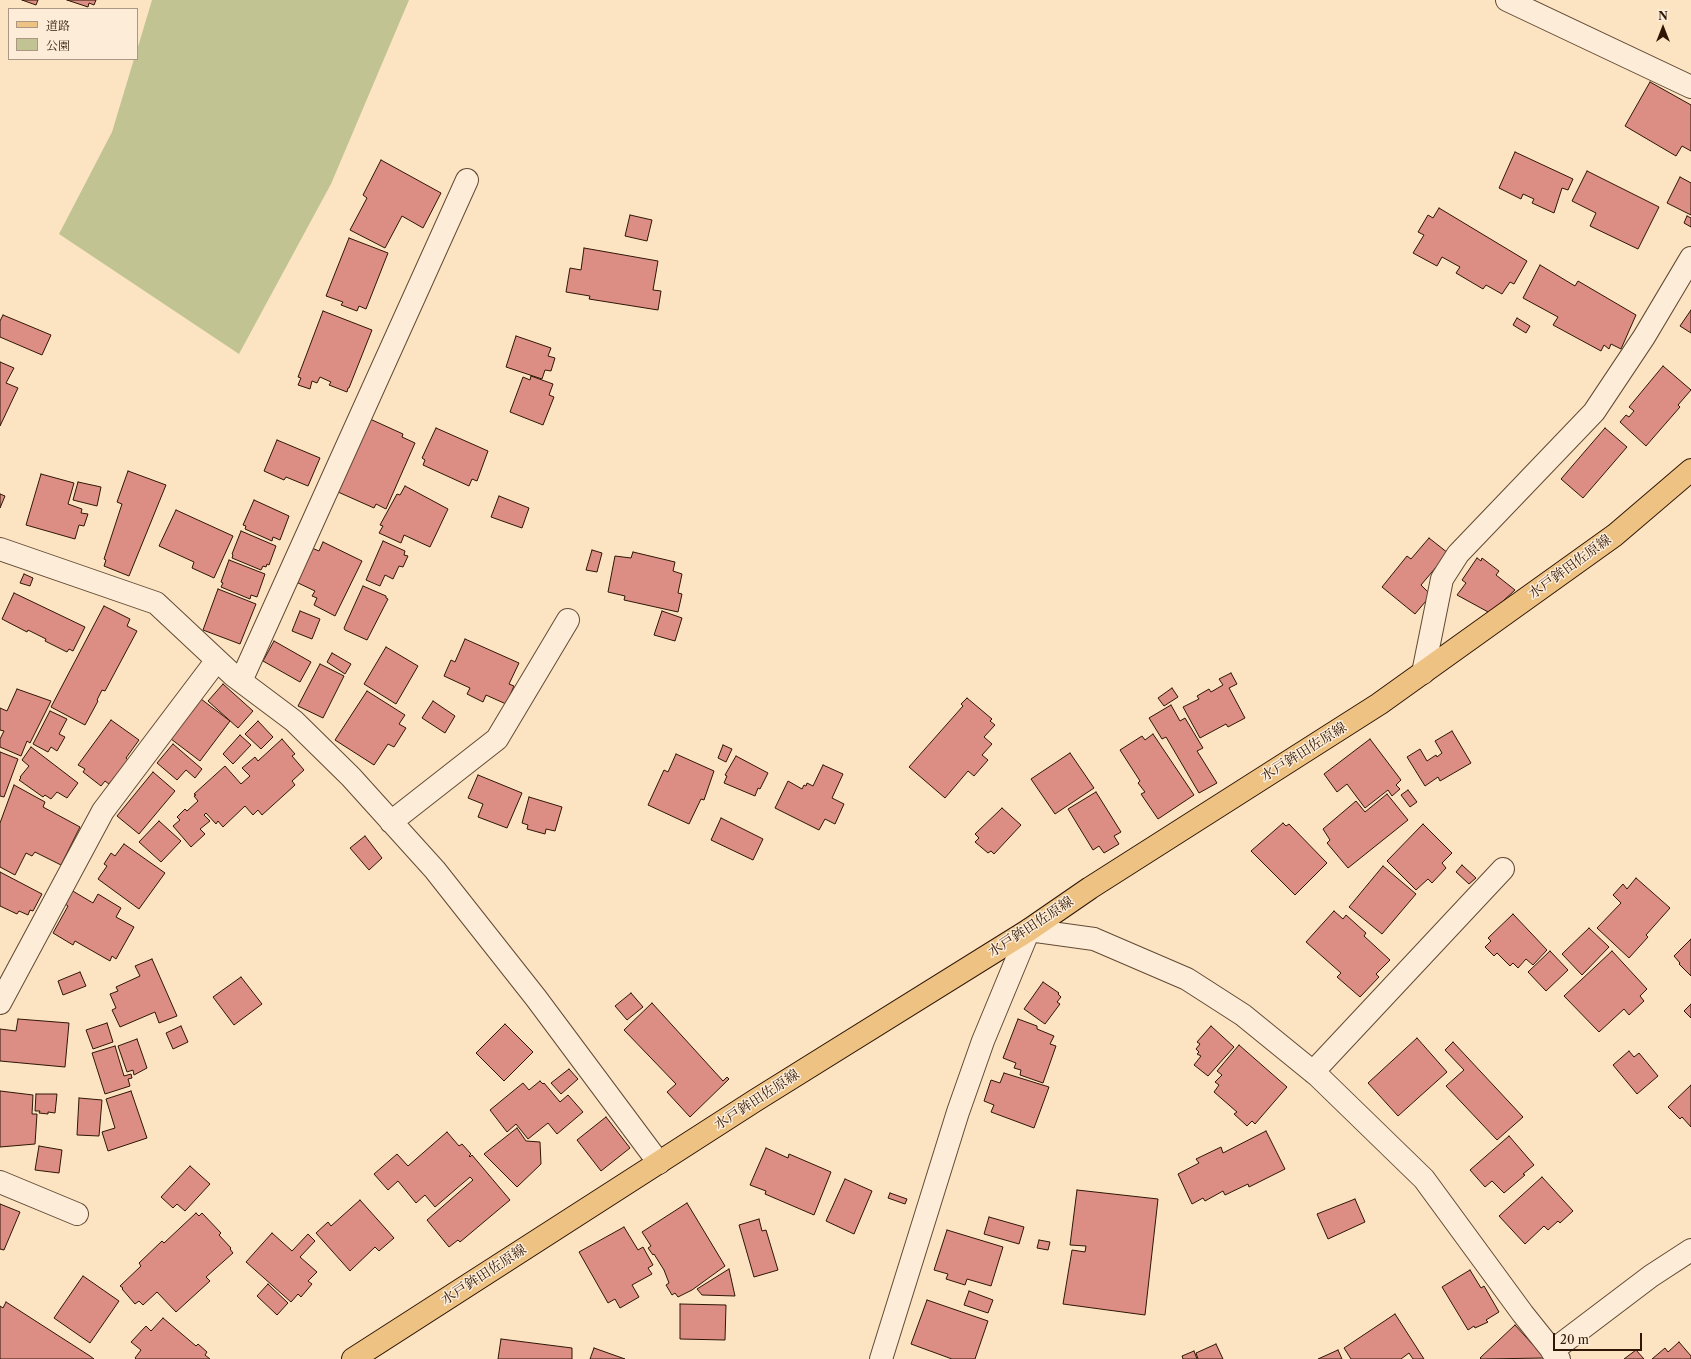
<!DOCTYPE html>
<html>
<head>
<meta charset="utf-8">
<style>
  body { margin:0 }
  #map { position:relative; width:1691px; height:1359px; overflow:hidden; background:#fce4c3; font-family:"Libre Caslon Text","Noto Serif JP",serif }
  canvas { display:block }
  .legend { position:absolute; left:8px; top:8px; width:130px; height:52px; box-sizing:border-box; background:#fdedd8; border:1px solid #ab9784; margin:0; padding:5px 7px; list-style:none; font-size:12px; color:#2f1605 }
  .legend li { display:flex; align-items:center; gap:8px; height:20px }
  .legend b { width:20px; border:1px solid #ab9784 }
  .north { position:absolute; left:1643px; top:8px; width:40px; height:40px; -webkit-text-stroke:3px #fdedd8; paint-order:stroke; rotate:0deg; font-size:11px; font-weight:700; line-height:16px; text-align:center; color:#2f1605 }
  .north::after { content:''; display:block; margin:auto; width:14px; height:18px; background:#2f1605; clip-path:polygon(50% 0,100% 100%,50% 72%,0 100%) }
  .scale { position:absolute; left:1553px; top:1333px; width:89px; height:18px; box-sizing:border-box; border:2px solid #2f1605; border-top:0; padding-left:5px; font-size:12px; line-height:14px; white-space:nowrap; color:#2f1605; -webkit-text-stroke:3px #fdedd8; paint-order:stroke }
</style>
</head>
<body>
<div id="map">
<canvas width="1691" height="1359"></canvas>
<ul class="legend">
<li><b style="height:5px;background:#eec282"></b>道路</li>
<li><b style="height:11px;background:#c1c492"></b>公園</li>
</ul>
<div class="north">N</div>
<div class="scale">20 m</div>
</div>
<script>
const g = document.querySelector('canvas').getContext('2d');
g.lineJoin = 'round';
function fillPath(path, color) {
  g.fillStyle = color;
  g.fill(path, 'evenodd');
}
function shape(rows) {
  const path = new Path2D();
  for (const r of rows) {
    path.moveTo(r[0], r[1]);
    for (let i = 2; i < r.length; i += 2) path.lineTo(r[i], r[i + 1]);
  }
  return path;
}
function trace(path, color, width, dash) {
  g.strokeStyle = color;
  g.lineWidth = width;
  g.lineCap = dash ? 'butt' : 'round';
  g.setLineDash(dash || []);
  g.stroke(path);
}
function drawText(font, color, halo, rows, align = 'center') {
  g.font = font + ' "Libre Caslon Text","Noto Serif JP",serif';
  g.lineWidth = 3;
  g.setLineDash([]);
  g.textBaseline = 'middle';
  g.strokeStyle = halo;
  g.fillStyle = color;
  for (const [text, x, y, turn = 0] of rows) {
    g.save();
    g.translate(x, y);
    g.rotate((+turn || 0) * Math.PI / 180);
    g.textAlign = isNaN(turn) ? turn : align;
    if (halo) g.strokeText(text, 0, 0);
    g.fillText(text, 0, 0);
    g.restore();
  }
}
const green = shape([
  [152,0,409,0,331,184,239,354,59,234,112,132,134,59,137,59,137,50]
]);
const building = shape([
  [22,0,38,0,36,5,22,0],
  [67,0,96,0,94,5,89,3,88,7,67,0],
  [1650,82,1691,105,1691,151,1682,146,1676,156,1625,126,1650,82],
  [1515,152,1573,179,1568,190,1562,188,1554,213,1532,203,1534,199,1523,194,1521,199,1499,188,1515,152],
  [381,160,441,193,423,228,402,216,385,248,350,230,367,198,363,195,381,160],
  [1587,171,1659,207,1638,249,1590,226,1596,213,1572,201,1587,171],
  [1680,177,1691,183,1691,215,1667,203,1680,177],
  [1439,208,1527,261,1514,284,1510,282,1502,294,1486,285,1483,289,1456,273,1460,267,1442,257,1437,266,1413,253,1424,235,1418,232,1428,215,1433,218,1439,208],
  [630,215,652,220,647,241,625,236,630,215],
  [1687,216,1691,218,1691,227,1684,223,1687,216],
  [349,238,388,253,366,309,359,306,357,311,341,305,343,302,326,296,349,238],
  [584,248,658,261,653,290,661,291,658,310,589,299,590,296,566,292,570,268,581,270,584,248],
  [1540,265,1575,286,1578,281,1636,315,1621,349,1611,344,1609,349,1604,345,1601,351,1553,325,1558,317,1523,298,1540,265],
  [1691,310,1691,333,1680,326,1691,310],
  [323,311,372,330,349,388,348,388,347,392,329,385,331,382,320,377,317,383,312,381,310,389,298,385,301,378,298,377,323,311],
  [3,315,51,335,42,355,0,337,0,321,3,315],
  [1517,318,1530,326,1526,333,1513,325,1517,318],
  [516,336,551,348,548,356,555,358,551,371,545,370,542,379,506,367,516,336],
  [0,362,14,368,6,383,18,388,0,426,0,362],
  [1663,366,1691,390,1678,405,1680,407,1646,446,1620,422,1626,415,1629,417,1634,411,1629,407,1663,366],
  [531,376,553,384,549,395,554,397,543,425,510,412,523,377,530,380,531,376],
  [370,419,403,434,402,437,415,443,386,509,376,504,374,508,338,492,370,419],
  [436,428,488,451,477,481,472,479,469,486,423,465,425,460,422,458,436,428],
  [1605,428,1627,447,1583,498,1561,479,1605,428],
  [277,440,320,458,308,486,286,477,284,480,264,471,277,440],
  [128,471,166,485,129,576,104,566,106,560,104,559,122,504,117,502,128,471],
  [41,474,74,483,68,504,82,509,81,513,88,514,84,526,79,525,75,539,26,525,41,474],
  [78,482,101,487,97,506,73,500,78,482],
  [405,486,448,509,430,547,404,535,401,543,379,533,383,526,380,525,397,494,400,495,405,486],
  [0,494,5,496,0,508,0,494],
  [499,496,529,508,522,528,491,517,499,496],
  [254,500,289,516,280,540,273,537,272,541,245,529,246,526,243,525,254,500],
  [176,510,233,536,214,578,192,568,194,562,159,546,176,510],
  [241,531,276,546,269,565,267,564,266,567,263,566,261,570,232,558,233,555,232,554,241,531],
  [1429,538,1448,553,1421,585,1431,595,1415,614,1382,587,1407,556,1411,559,1429,538],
  [383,541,405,551,404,555,408,556,403,567,399,566,393,579,385,575,380,586,366,580,383,541],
  [323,542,362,561,335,616,314,605,317,598,312,596,315,591,296,582,312,548,319,551,323,542],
  [592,550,602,553,597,572,586,570,592,550],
  [633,552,675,562,673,571,682,574,678,593,682,594,678,612,624,600,625,596,608,592,615,556,631,558,633,552],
  [1477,558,1481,561,1482,558,1499,571,1496,575,1515,590,1490,613,1457,595,1466,583,1462,580,1477,558],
  [229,560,265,574,257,597,251,595,250,599,221,587,223,583,221,582,229,560],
  [24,574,33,578,30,586,20,583,24,574],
  [363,586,386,596,386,598,388,599,367,640,345,630,344,628,363,586],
  [218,589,256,604,240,644,203,630,218,589],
  [14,593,85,627,73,651,69,649,67,652,45,641,46,639,28,630,27,632,2,619,14,593],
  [104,606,130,619,127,626,137,631,105,691,102,690,97,700,98,701,85,725,51,707,104,606],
  [300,611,320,619,312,639,292,631,300,611],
  [662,611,682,618,675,641,654,635,662,611],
  [465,639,519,663,509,684,514,686,506,704,486,695,483,702,467,694,470,688,444,676,451,660,455,662,465,639],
  [274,641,311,662,300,682,263,661,274,641],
  [386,647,418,666,396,704,364,684,386,647],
  [332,653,351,664,345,674,327,662,332,653],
  [320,664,344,676,323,718,298,706,320,664],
  [1231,673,1237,684,1229,688,1245,718,1228,727,1226,724,1200,738,1183,707,1199,699,1197,696,1209,689,1211,692,1223,685,1219,679,1231,673],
  [223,684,253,711,238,728,208,701,223,684],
  [1172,688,1178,697,1164,706,1158,698,1172,688],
  [17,689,51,701,30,743,27,741,21,756,0,747,0,739,4,731,0,730,0,708,7,711,17,689],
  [367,691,405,715,399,724,406,728,394,747,388,744,374,765,335,740,367,691],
  [967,698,992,719,990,721,995,725,984,737,992,744,982,755,988,760,974,776,968,771,945,798,909,767,963,706,961,704,967,698],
  [201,699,230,721,200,761,171,739,201,699],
  [433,701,455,716,445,733,422,718,433,701],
  [1171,705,1180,721,1185,718,1203,748,1197,751,1217,783,1199,793,1166,737,1162,739,1149,718,1171,705],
  [50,711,67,719,59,734,65,737,57,751,51,747,48,752,33,744,50,711],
  [111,720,139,740,126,758,128,760,109,784,105,781,101,786,83,772,85,769,78,765,111,720],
  [258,721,273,737,261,749,245,734,258,721],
  [1452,731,1471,763,1440,781,1438,777,1425,786,1407,757,1420,749,1427,761,1436,755,1437,757,1442,753,1435,741,1452,731],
  [1153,734,1194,795,1158,819,1141,794,1145,792,1138,783,1140,781,1120,750,1142,736,1145,740,1153,734],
  [240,735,251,745,233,764,223,754,240,735],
  [282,739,295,754,292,756,304,770,292,781,295,785,262,815,258,810,253,815,245,806,223,827,218,821,216,824,206,813,204,815,210,821,200,829,205,834,191,847,173,826,180,820,177,817,185,809,187,811,198,801,194,796,196,795,194,794,225,766,241,784,250,776,242,768,255,757,258,761,282,739],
  [1370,739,1401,780,1396,785,1400,789,1392,796,1388,790,1365,808,1347,784,1337,792,1324,774,1370,739],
  [173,744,202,769,195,778,186,770,177,780,157,763,173,744],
  [723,745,732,749,726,762,718,758,723,745],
  [31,747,78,783,67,798,57,792,51,799,45,795,43,797,19,780,21,778,20,777,29,766,22,760,31,747],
  [0,752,18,759,4,797,0,796,0,752],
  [1070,753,1094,788,1055,814,1031,779,1070,753],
  [676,754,714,771,704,800,701,799,689,824,648,805,664,770,668,772,676,754],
  [736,756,768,773,760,789,758,788,755,796,724,783,727,776,725,775,736,756],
  [823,765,843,774,832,798,844,804,835,824,825,819,819,830,775,808,788,781,802,789,804,785,806,786,807,783,813,786,823,765],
  [153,772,175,791,139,834,117,816,153,772],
  [478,775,522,793,507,828,478,817,483,804,468,798,478,775],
  [14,785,45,802,43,807,80,827,61,865,35,852,32,856,26,853,15,875,0,867,0,823,14,785],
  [1408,790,1417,802,1410,807,1401,795,1408,790],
  [1096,792,1121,832,1114,836,1119,844,1104,853,1099,846,1093,850,1068,809,1096,792],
  [1387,794,1408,820,1348,868,1327,843,1330,840,1323,829,1356,801,1365,812,1387,794],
  [529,797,562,807,555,831,546,829,545,834,527,829,528,825,522,823,529,797],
  [1002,808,1021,825,994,854,991,851,988,853,975,842,979,838,975,834,1002,808],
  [721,818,763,839,753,860,711,840,721,818],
  [159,821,181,841,161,862,139,842,159,821],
  [1283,823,1286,826,1289,824,1327,863,1295,895,1251,851,1283,823],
  [1423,824,1452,853,1442,863,1446,868,1432,883,1428,879,1416,890,1387,861,1423,824],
  [365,836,382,858,369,870,350,848,365,836],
  [124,844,165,873,139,909,98,879,107,866,104,864,111,853,115,856,124,844],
  [1462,865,1476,878,1469,884,1456,872,1462,865],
  [1383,866,1416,894,1382,934,1349,907,1383,866],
  [0,872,42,894,33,911,30,910,28,915,19,911,17,914,0,906,0,872],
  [1636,878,1670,908,1646,935,1648,937,1629,958,1597,928,1621,903,1613,895,1623,884,1627,889,1636,878],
  [71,890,93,903,98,894,121,908,116,917,134,927,116,959,112,956,110,961,75,941,73,945,53,933,68,906,64,903,71,890],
  [1334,911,1343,919,1346,915,1366,933,1364,936,1390,960,1376,974,1379,977,1360,997,1337,977,1341,973,1306,942,1334,911],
  [1513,914,1547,950,1533,965,1526,959,1518,968,1513,963,1510,966,1497,953,1494,956,1485,947,1491,941,1488,938,1513,914],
  [1589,928,1609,947,1582,975,1562,954,1589,928],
  [1691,939,1691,976,1679,964,1680,963,1674,956,1691,939],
  [1550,951,1568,970,1546,991,1528,972,1550,951],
  [1612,951,1647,989,1640,996,1644,1001,1629,1015,1624,1009,1599,1032,1564,996,1612,951],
  [152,959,177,1016,159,1023,155,1012,120,1027,112,1010,116,1008,110,994,118,991,116,987,140,976,135,966,152,959],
  [80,972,86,986,63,995,58,981,80,972],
  [241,977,262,1004,234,1025,213,997,241,977],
  [1043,982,1059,993,1058,994,1061,997,1057,1002,1060,1004,1045,1024,1024,1009,1043,982],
  [631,993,643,1007,627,1020,615,1006,631,993],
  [652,1003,723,1081,727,1077,729,1079,690,1117,667,1092,676,1084,624,1030,652,1003],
  [1691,1004,1691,1018,1684,1011,1691,1004],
  [18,1019,69,1023,65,1067,0,1061,0,1029,16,1031,18,1019],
  [1018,1019,1037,1026,1037,1029,1054,1036,1050,1044,1056,1046,1043,1083,1020,1075,1021,1070,1014,1068,1016,1063,1003,1058,1018,1019],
  [107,1023,113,1042,93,1049,86,1030,107,1023],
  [505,1024,533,1052,504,1081,476,1053,505,1024],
  [181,1026,188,1042,173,1049,166,1033,181,1026],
  [1211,1026,1234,1047,1208,1076,1194,1065,1201,1056,1197,1054,1199,1052,1196,1049,1200,1044,1197,1042,1211,1026],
  [1417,1038,1447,1072,1398,1116,1368,1083,1417,1038],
  [137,1039,147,1068,134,1075,133,1070,127,1072,118,1046,137,1039],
  [1453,1042,1523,1117,1497,1140,1446,1086,1464,1070,1445,1050,1453,1042],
  [1239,1045,1287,1087,1255,1124,1252,1121,1247,1126,1234,1114,1237,1112,1214,1092,1219,1085,1215,1082,1222,1075,1217,1071,1239,1045],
  [115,1046,124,1076,131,1074,132,1078,128,1079,130,1086,105,1094,92,1053,115,1046],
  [1629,1051,1634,1057,1639,1053,1658,1076,1637,1094,1613,1065,1629,1051],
  [569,1069,578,1079,561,1094,551,1083,569,1069],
  [1004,1073,1049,1087,1034,1128,991,1112,994,1105,984,1101,991,1080,1000,1083,1004,1073],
  [540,1081,543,1084,544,1083,560,1102,568,1095,583,1112,557,1134,548,1123,528,1139,516,1124,507,1132,490,1110,523,1083,529,1090,540,1081],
  [1691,1085,1691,1127,1682,1117,1680,1119,1668,1107,1691,1085],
  [0,1091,33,1095,32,1114,37,1114,35,1144,0,1147,0,1091],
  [131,1091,147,1138,108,1151,102,1132,115,1128,106,1099,131,1091],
  [36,1094,57,1094,55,1113,48,1112,48,1114,39,1113,40,1111,35,1111,36,1094],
  [79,1098,102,1100,99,1136,77,1135,79,1098],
  [606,1117,630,1148,601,1171,577,1140,606,1117],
  [517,1128,526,1141,540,1142,541,1164,517,1187,484,1154,517,1128],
  [1266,1131,1285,1169,1249,1187,1248,1184,1225,1195,1223,1191,1205,1201,1203,1198,1192,1204,1178,1174,1199,1163,1196,1159,1221,1147,1223,1153,1266,1131],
  [447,1132,459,1146,462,1144,471,1154,469,1156,470,1157,472,1155,510,1200,460,1242,458,1240,449,1247,427,1220,473,1180,470,1177,435,1207,425,1195,416,1203,398,1181,388,1190,374,1174,397,1154,408,1166,447,1132],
  [1509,1136,1534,1165,1523,1174,1525,1175,1504,1193,1492,1181,1485,1187,1470,1170,1509,1136],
  [39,1146,62,1150,59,1173,35,1170,39,1146],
  [766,1148,788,1158,789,1154,831,1172,814,1215,765,1194,766,1191,750,1185,766,1148],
  [190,1166,210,1184,185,1211,177,1204,173,1208,161,1197,190,1166],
  [1542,1177,1573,1211,1560,1223,1558,1221,1548,1230,1544,1226,1525,1244,1499,1216,1542,1177],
  [845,1179,872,1191,854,1234,826,1221,845,1179],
  [1077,1190,1158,1199,1145,1315,1063,1304,1072,1250,1085,1252,1086,1246,1070,1245,1077,1190],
  [890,1193,907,1199,905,1204,888,1198,890,1193],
  [1355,1199,1365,1222,1328,1239,1317,1214,1355,1199],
  [360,1200,394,1238,379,1251,375,1247,350,1271,316,1233,328,1222,331,1226,360,1200],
  [687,1203,725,1266,692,1290,678,1297,675,1293,672,1295,666,1285,669,1283,664,1270,654,1254,653,1255,648,1248,651,1246,642,1232,687,1203],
  [0,1204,20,1212,4,1250,0,1249,0,1204],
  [196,1213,199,1216,202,1213,221,1233,219,1235,231,1248,230,1249,233,1253,206,1277,210,1281,176,1312,157,1292,143,1305,139,1301,135,1304,122,1289,123,1288,120,1286,141,1266,139,1263,162,1241,164,1243,196,1213],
  [989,1217,1024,1227,1019,1244,984,1234,989,1217],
  [759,1219,762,1231,766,1230,778,1270,754,1277,739,1225,759,1219],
  [624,1227,638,1250,643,1247,653,1265,648,1268,652,1274,632,1285,639,1297,620,1308,615,1299,608,1303,579,1252,624,1227],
  [947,1230,1003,1247,991,1286,967,1279,965,1285,946,1279,948,1274,934,1270,947,1230],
  [272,1233,292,1251,308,1234,315,1241,300,1257,317,1272,308,1281,312,1284,301,1297,298,1294,291,1302,246,1262,272,1233],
  [1039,1240,1050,1242,1048,1250,1037,1248,1039,1240],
  [729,1269,735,1296,702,1295,697,1289,729,1269],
  [1470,1270,1481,1288,1484,1286,1499,1312,1486,1320,1488,1322,1475,1328,1474,1326,1468,1330,1442,1287,1470,1270],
  [83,1276,119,1301,90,1343,54,1318,83,1276],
  [268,1284,288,1303,277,1315,257,1296,268,1284],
  [969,1291,993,1300,988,1313,964,1305,969,1291],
  [927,1300,988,1321,975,1359,952,1359,911,1344,927,1300],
  [6,1302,90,1356,94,1359,0,1359,0,1306,3,1308,6,1302],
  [680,1304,726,1305,725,1340,680,1339,680,1304],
  [1395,1314,1424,1359,1413,1359,1409,1353,1401,1359,1351,1359,1344,1348,1395,1314],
  [163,1318,196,1346,198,1344,207,1352,205,1355,210,1359,136,1359,135,1358,141,1350,131,1342,146,1326,151,1331,163,1318],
  [1515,1325,1545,1358,1481,1359,1480,1358,1515,1325],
  [501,1339,572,1348,572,1359,498,1359,501,1339],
  [1679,1342,1691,1356,1691,1359,1652,1359,1665,1348,1668,1352,1679,1342],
  [1216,1344,1223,1359,1198,1359,1196,1353,1216,1344],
  [594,1348,625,1359,590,1359,594,1348],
  [1338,1350,1342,1359,1318,1359,1338,1350],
  [1636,1350,1644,1359,1624,1359,1636,1350],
  [1194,1351,1197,1359,1183,1359,1182,1356,1194,1351]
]);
const minor = shape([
  [1507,0,1691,87],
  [0,549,156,603,234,676,294,721,351,777,435,870,536,998,659,1163],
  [1423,673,1442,579,1458,554,1594,412,1644,337,1691,258],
  [241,681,467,180],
  [391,822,497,739,568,620],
  [0,1003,103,811,217,660],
  [1313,1072,1503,869],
  [0,1182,77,1214],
  [1552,1351,1651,1276,1691,1250],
  [881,1359,958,1112,983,1041,1029,930,1094,939,1187,979,1243,1015,1318,1076,1424,1179,1523,1314,1559,1359]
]);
const major = shape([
  [353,1359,756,1100,1029,930,1090,888,1379,704,1615,535,1691,470]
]);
const streetNames = [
  ["水戸鉾田佐原線",1570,567,-36],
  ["水戸鉾田佐原線",1304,752,-32],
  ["水戸鉾田佐原線",1031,927,-33],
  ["水戸鉾田佐原線",757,1100,-33],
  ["水戸鉾田佐原線",484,1275,-33]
];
fillPath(green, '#c1c492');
fillPath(building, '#dc8d84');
trace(building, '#2f1605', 1);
trace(minor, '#624a34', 24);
trace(major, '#2f1605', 24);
trace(minor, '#fdedd8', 22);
trace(major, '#eec282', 22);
drawText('14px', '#2f1605', '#fdedd8', streetNames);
</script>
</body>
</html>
